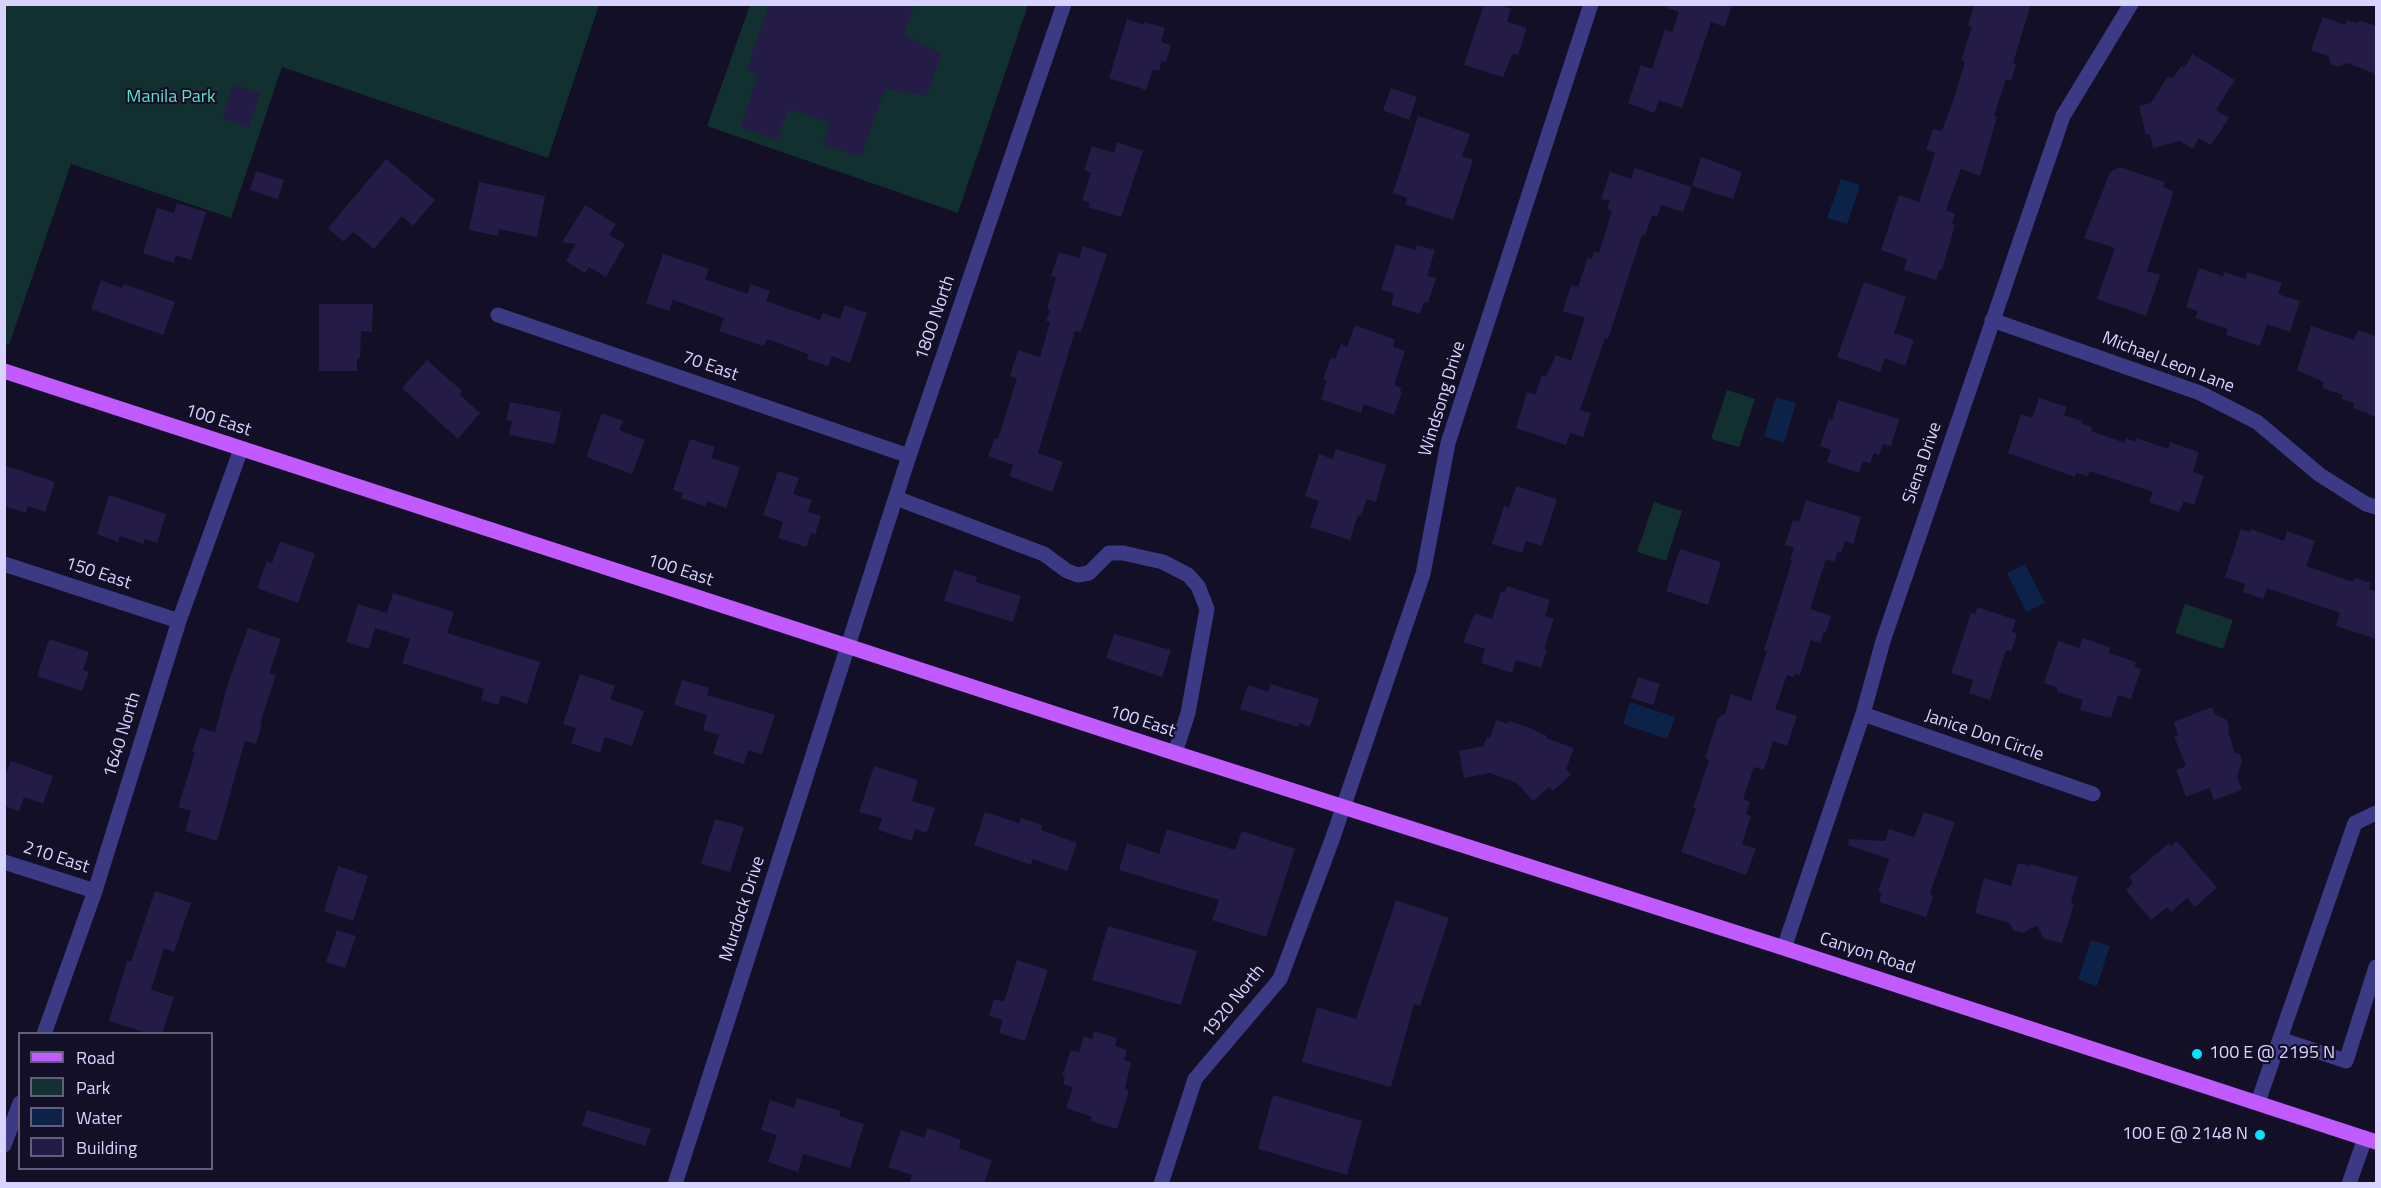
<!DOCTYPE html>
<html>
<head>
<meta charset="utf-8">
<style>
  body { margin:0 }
  #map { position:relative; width:2381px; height:1188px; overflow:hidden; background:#130f26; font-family:"Titillium Web",sans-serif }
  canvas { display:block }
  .frame { position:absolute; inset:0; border:6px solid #d9d4ff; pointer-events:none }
  .legend { position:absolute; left:18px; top:1032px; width:195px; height:138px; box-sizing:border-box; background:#130f26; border:2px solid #625e7d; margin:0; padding:8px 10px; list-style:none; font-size:18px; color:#d9d4ff }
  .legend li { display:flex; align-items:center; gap:12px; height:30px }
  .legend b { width:30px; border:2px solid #625e7d }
</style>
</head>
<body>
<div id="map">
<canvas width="2381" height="1188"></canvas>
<div class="frame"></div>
<ul class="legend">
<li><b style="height:8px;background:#c25bff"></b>Road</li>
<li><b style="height:16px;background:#12302f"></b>Park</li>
<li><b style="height:16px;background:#0c2248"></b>Water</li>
<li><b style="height:16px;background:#241b47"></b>Building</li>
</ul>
</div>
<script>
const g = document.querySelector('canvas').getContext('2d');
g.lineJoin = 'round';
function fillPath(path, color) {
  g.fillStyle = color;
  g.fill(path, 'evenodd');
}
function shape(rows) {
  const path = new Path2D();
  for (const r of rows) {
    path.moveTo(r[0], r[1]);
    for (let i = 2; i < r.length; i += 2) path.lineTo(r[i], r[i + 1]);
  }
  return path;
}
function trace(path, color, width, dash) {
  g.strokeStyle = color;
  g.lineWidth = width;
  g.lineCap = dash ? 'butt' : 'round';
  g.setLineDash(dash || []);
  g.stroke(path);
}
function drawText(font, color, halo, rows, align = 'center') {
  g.font = font + ' "Titillium Web",sans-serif';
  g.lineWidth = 4.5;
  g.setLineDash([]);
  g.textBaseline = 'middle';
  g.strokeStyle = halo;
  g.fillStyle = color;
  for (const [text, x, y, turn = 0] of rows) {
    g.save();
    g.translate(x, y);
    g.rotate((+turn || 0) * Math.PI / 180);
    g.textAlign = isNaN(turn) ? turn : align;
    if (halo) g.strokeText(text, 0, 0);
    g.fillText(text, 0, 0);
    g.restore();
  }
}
const green = shape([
  [5,5,599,5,548,158,282,67,231,218,71,164,9,345,5,344],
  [750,5,1028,5,958,213,707,126],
  [1727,390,1755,399,1739,447,1711,439],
  [1654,502,1682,511,1666,561,1637,552],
  [2185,604,2233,620,2223,649,2175,633]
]);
const water = shape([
  [1841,179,1860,185,1847,224,1827,218],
  [1776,397,1796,403,1784,443,1764,436],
  [2025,564,2045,603,2026,612,2007,573],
  [1630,702,1675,717,1667,739,1623,724],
  [2091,940,2110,946,2097,986,2078,980]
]);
const building = shape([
  [769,4,914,4,904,35,941,54,927,96,885,88,861,157,823,144,830,123,788,109,777,140,741,127,758,75,747,70],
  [1484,4,1497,4,1511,9,1507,22,1527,28,1518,55,1513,53,1503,77,1464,65],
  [1668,4,1732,4,1725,27,1711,22,1682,108,1659,100,1654,113,1628,103,1641,65,1652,69,1665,30,1672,32,1679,12,1667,8],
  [1974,4,2031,4,2016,53,2013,63,2016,64,2011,81,2006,79,1994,116,1997,117,1980,176,1961,169,1946,210,1955,214,1952,224,1955,225,1942,270,1940,269,1936,280,1904,270,1907,259,1881,250,1899,195,1919,202,1935,153,1926,150,1933,129,1942,131,1953,101,1965,62,1961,60,1972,27,1968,25],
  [2323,17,2345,25,2347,20,2358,23,2359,20,2376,26,2376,74,2347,63,2338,67,2331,64,2328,56,2311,50],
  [1127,19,1144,25,1145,22,1165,28,1161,42,1171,45,1166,62,1162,61,1159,71,1153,69,1146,90,1109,78],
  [2192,54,2235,80,2216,110,2229,118,2211,145,2199,138,2193,149,2180,141,2153,148,2150,134,2146,135,2139,106,2151,103,2168,76,2173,78,2181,66,2184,68],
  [233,85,260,93,249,127,222,118],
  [1391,88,1417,97,1409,120,1383,110],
  [1418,116,1470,134,1462,156,1473,160,1453,220,1405,204,1407,198,1393,193],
  [1117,142,1143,151,1121,217,1088,207,1090,203,1082,200,1091,173,1084,170,1092,146,1114,153],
  [1701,157,1742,172,1733,199,1692,186],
  [386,159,435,200,413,226,402,216,374,249,353,232,344,242,328,228],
  [2119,167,2165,182,2163,187,2174,191,2147,271,2160,275,2146,316,2097,299,2115,248,2084,238,2110,172],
  [1635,168,1692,187,1683,212,1661,205,1657,217,1652,215,1645,236,1642,235,1608,339,1605,338,1580,410,1591,413,1583,437,1570,433,1566,445,1516,428,1527,392,1535,395,1542,375,1546,376,1556,355,1571,361,1585,318,1563,311,1571,285,1578,287,1588,257,1592,259,1594,251,1599,253,1612,211,1607,209,1610,201,1601,199,1610,172,1631,179],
  [256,171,284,180,278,199,250,190],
  [479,182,545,196,537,237,499,229,498,236,469,230],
  [177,203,206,212,191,260,176,255,174,263,143,253,157,208,174,213],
  [585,205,616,224,609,235,625,244,606,277,589,267,585,273,566,261,576,244,562,242],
  [1396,244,1415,250,1417,245,1435,250,1427,276,1436,278,1428,303,1424,302,1420,314,1391,305,1394,293,1381,290],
  [1083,246,1107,254,1081,332,1075,331,1038,453,1063,462,1052,492,1009,476,1013,465,988,456,995,438,998,439,1017,378,1010,376,1018,350,1040,357,1050,322,1046,321,1050,310,1047,309,1056,277,1051,276,1059,252,1079,258],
  [663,254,709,269,705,279,747,294,751,284,770,291,766,301,820,320,823,313,840,319,845,305,867,313,850,363,832,356,828,366,807,359,808,354,767,339,764,346,719,331,724,318,673,300,669,311,646,303],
  [2199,268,2223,276,2224,272,2245,279,2247,272,2282,283,2278,294,2300,301,2290,332,2267,324,2260,346,2226,335,2228,329,2195,318,2198,311,2186,307],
  [101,280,122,288,124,284,175,302,163,335,91,309],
  [1864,282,1906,297,1894,333,1914,340,1905,366,1885,358,1880,372,1837,357],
  [319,304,373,304,372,332,361,331,360,358,357,358,357,371,319,371],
  [1355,325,1395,340,1393,347,1405,351,1394,385,1402,388,1400,392,1402,393,1394,415,1364,404,1361,413,1321,399,1327,380,1323,379,1331,357,1335,359,1341,344,1347,347],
  [2311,326,2354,340,2358,330,2376,336,2376,417,2353,408,2354,403,2342,399,2343,395,2322,388,2324,382,2297,370],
  [427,360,462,391,459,394,480,413,458,439,402,388],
  [2039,398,2067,407,2064,415,2082,421,2082,424,2092,427,2091,431,2125,443,2126,438,2136,442,2137,438,2168,449,2170,442,2199,452,2193,472,2204,476,2194,505,2184,501,2179,512,2149,502,2153,492,2090,471,2088,476,2076,473,2075,477,2008,453,2021,414,2032,418],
  [1838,400,1899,419,1891,446,1883,444,1879,455,1874,453,1870,463,1863,461,1859,473,1827,462,1831,450,1820,446,1829,419,1832,420],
  [510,402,561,412,555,444,509,435,512,421,506,420],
  [602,413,623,421,619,430,645,440,632,474,586,457],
  [690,439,715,447,711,458,740,467,726,508,707,501,705,506,681,498,683,493,673,490],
  [1336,449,1386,465,1376,502,1367,499,1361,516,1358,515,1350,540,1310,527,1319,501,1305,496,1319,454,1333,459],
  [4,465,55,482,45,512,28,506,26,513,4,506],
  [778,471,799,478,793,494,812,500,808,512,821,516,815,535,811,533,806,547,778,538,783,522,763,515],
  [1516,486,1557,499,1542,546,1526,541,1522,553,1492,544,1504,506,1509,508],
  [109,495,166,514,157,543,145,539,143,544,120,536,118,542,97,534],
  [1806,500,1861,517,1853,544,1845,541,1841,553,1838,552,1834,562,1826,559,1810,609,1831,616,1826,632,1824,632,1820,643,1811,640,1800,675,1795,673,1794,677,1787,675,1775,709,1797,716,1787,746,1773,741,1764,770,1754,767,1743,799,1750,802,1746,814,1751,816,1742,844,1756,849,1746,875,1681,852,1696,809,1693,808,1709,760,1705,758,1718,718,1725,714,1731,694,1751,701,1767,651,1764,650,1792,561,1790,560,1794,548,1785,545,1793,520,1799,522],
  [2241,529,2250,532,2251,529,2284,541,2287,531,2315,541,2306,566,2353,582,2355,578,2371,583,2369,589,2376,591,2376,639,2336,626,2340,613,2267,588,2263,599,2243,592,2245,584,2225,577],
  [280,541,315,554,298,603,257,588,267,561,272,563],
  [1680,549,1721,562,1708,605,1666,591],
  [954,570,977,577,976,582,1021,596,1013,622,944,601],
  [1507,586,1550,600,1545,616,1554,619,1544,649,1547,650,1541,668,1516,660,1512,673,1481,663,1485,649,1463,642,1475,613,1492,619,1501,591,1505,592],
  [393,593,454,612,447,633,540,662,527,704,501,695,498,705,481,700,484,689,402,663,410,639,375,628,369,649,346,642,358,604,387,613],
  [1977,607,2016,620,2012,632,2017,633,2011,652,2006,650,1990,700,1969,693,1973,680,1951,673,1971,613,1975,614],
  [248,628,281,639,269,673,276,675,260,724,262,725,256,744,245,741,217,841,185,831,191,811,178,807,195,753,192,752,200,728,215,732,228,683],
  [1114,634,1171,650,1162,677,1106,658],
  [2083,638,2110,647,2109,653,2136,662,2134,667,2141,669,2131,699,2118,695,2111,718,2080,710,2083,700,2058,692,2056,687,2044,683,2058,641,2079,648],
  [49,639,89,652,83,670,89,672,82,691,37,676],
  [580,674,615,686,610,699,644,711,632,746,605,737,600,753,571,743,576,728,563,724],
  [1638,677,1660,684,1653,705,1631,698],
  [682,680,709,688,707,695,775,715,762,754,748,750,744,764,713,754,719,735,703,730,707,715,674,705],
  [1271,684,1319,699,1310,727,1299,723,1298,727,1240,709,1248,685,1268,692],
  [2212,707,2215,714,2227,720,2229,727,2228,731,2235,753,2240,754,2242,761,2237,777,2242,790,2214,800,2209,788,2186,797,2176,770,2186,766,2174,736,2178,735,2174,722],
  [1496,720,1508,724,1509,721,1527,727,1547,736,1546,738,1574,748,1566,769,1571,775,1553,791,1549,787,1533,801,1517,783,1490,773,1464,778,1459,751,1483,746,1487,737,1490,738],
  [11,761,53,776,43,804,24,797,19,811,4,806,4,779],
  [874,766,918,780,912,801,935,808,927,833,915,829,912,841,878,830,882,818,859,812],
  [985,812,1019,823,1021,818,1042,825,1041,830,1077,843,1067,871,1033,859,1031,865,974,845],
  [1924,812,1955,822,1930,893,1933,898,1926,917,1879,902,1882,893,1878,892,1889,859,1848,845,1849,839,1885,841,1889,829,1914,837],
  [715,819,744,827,730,872,701,864],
  [1167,829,1235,850,1242,831,1295,849,1266,937,1212,920,1219,900,1119,870,1127,843,1159,854],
  [2177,841,2217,888,2195,907,2187,898,2171,912,2167,907,2151,920,2126,890,2133,883,2129,877,2169,843,2171,846],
  [2018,863,2029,866,2030,864,2078,877,2071,903,2074,904,2062,943,2044,939,2037,925,2022,933,2013,930,2009,923,1975,913,1984,878,2011,886],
  [338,866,368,876,353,921,324,911],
  [155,891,191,903,174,952,164,948,151,990,174,997,162,1034,150,1034,109,1021,127,961,131,962],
  [1396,900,1449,918,1420,1006,1414,1004,1391,1087,1302,1062,1317,1007,1356,1019],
  [1108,926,1197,951,1181,1005,1092,980],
  [337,930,356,936,345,968,326,962],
  [1017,960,1048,970,1025,1041,999,1033,1003,1020,989,1016,994,999,1004,1002],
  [1094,1031,1117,1038,1115,1046,1127,1050,1124,1060,1131,1062,1125,1089,1129,1091,1117,1129,1091,1121,1092,1117,1066,1108,1073,1087,1063,1084,1065,1077,1062,1076,1071,1050,1079,1052,1084,1036,1092,1039],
  [1273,1095,1362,1121,1347,1175,1258,1149],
  [797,1098,841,1111,839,1116,864,1124,850,1168,803,1154,798,1172,768,1162,777,1135,761,1130,770,1100,794,1108],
  [587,1110,651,1129,645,1146,582,1126],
  [928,1128,961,1140,959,1148,992,1160,984,1184,909,1184,912,1175,888,1167,901,1130,924,1138]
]);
const minor = shape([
  [498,315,909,456],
  [1992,320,2200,393,2257,422,2320,475,2366,504,2376,507],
  [896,498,1044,554,1067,571,1078,575,1089,573,1109,553,1123,553,1163,562,1188,575,1198,586,1207,609,1188,713,1175,753],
  [4,564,179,621],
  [1863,714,2093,794],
  [4,862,95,891],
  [1784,948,1863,714,1883,641,2063,116,2131,4],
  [44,1034,95,891,179,621,241,449],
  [2280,1039,2346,1061,2376,967],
  [2258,1102,2355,823,2376,813],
  [4,1145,20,1103],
  [675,1184,909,456,1064,4],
  [1161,1184,1195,1079,1280,979,1332,840,1423,574,1448,443,1591,4],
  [2349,1184,2365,1138]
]);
const major = shape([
  [4,371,1175,753,1784,948,2376,1142]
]);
const markers = [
  [2197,1054,6,"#00e5ff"],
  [2260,1135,6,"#00e5ff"]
];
const parkNames = [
  ["Manila Park",171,98]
];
const streetNames = [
  ["1800 North",936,318,-71],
  ["Michael Leon Lane",2168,363,21],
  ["70 East",710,367,19],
  ["Windsong Drive",1443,399,-73],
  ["100 East",218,421,18],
  ["Siena Drive",1923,463,-71],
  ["100 East",680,571,18],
  ["150 East",98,574,18],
  ["100 East",1142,722,18],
  ["1640 North",123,735,-73],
  ["Janice Don Circle",1984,736,19],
  ["210 East",56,858,18],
  ["Murdock Drive",743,909,-72],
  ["Canyon Road",1867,954,18],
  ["1920 North",1234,1002,-51]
];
const poiNames = [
  ["100 E @ 2195 N",2209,1054],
  ["100 E @ 2148 N",2248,1135,"right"]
];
fillPath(green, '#12302f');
fillPath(water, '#0c2248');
fillPath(building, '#241b47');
trace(minor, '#3d3a85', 15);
trace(major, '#c25bff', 15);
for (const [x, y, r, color] of markers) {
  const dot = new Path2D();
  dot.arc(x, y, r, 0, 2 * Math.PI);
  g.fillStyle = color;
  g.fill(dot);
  trace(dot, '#130f26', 2);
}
drawText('18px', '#5fe0c0', '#130f26', parkNames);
drawText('18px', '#d9d4ff', '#130f26', streetNames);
drawText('18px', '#d9d4ff', '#130f26', poiNames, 'left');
</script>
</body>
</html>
